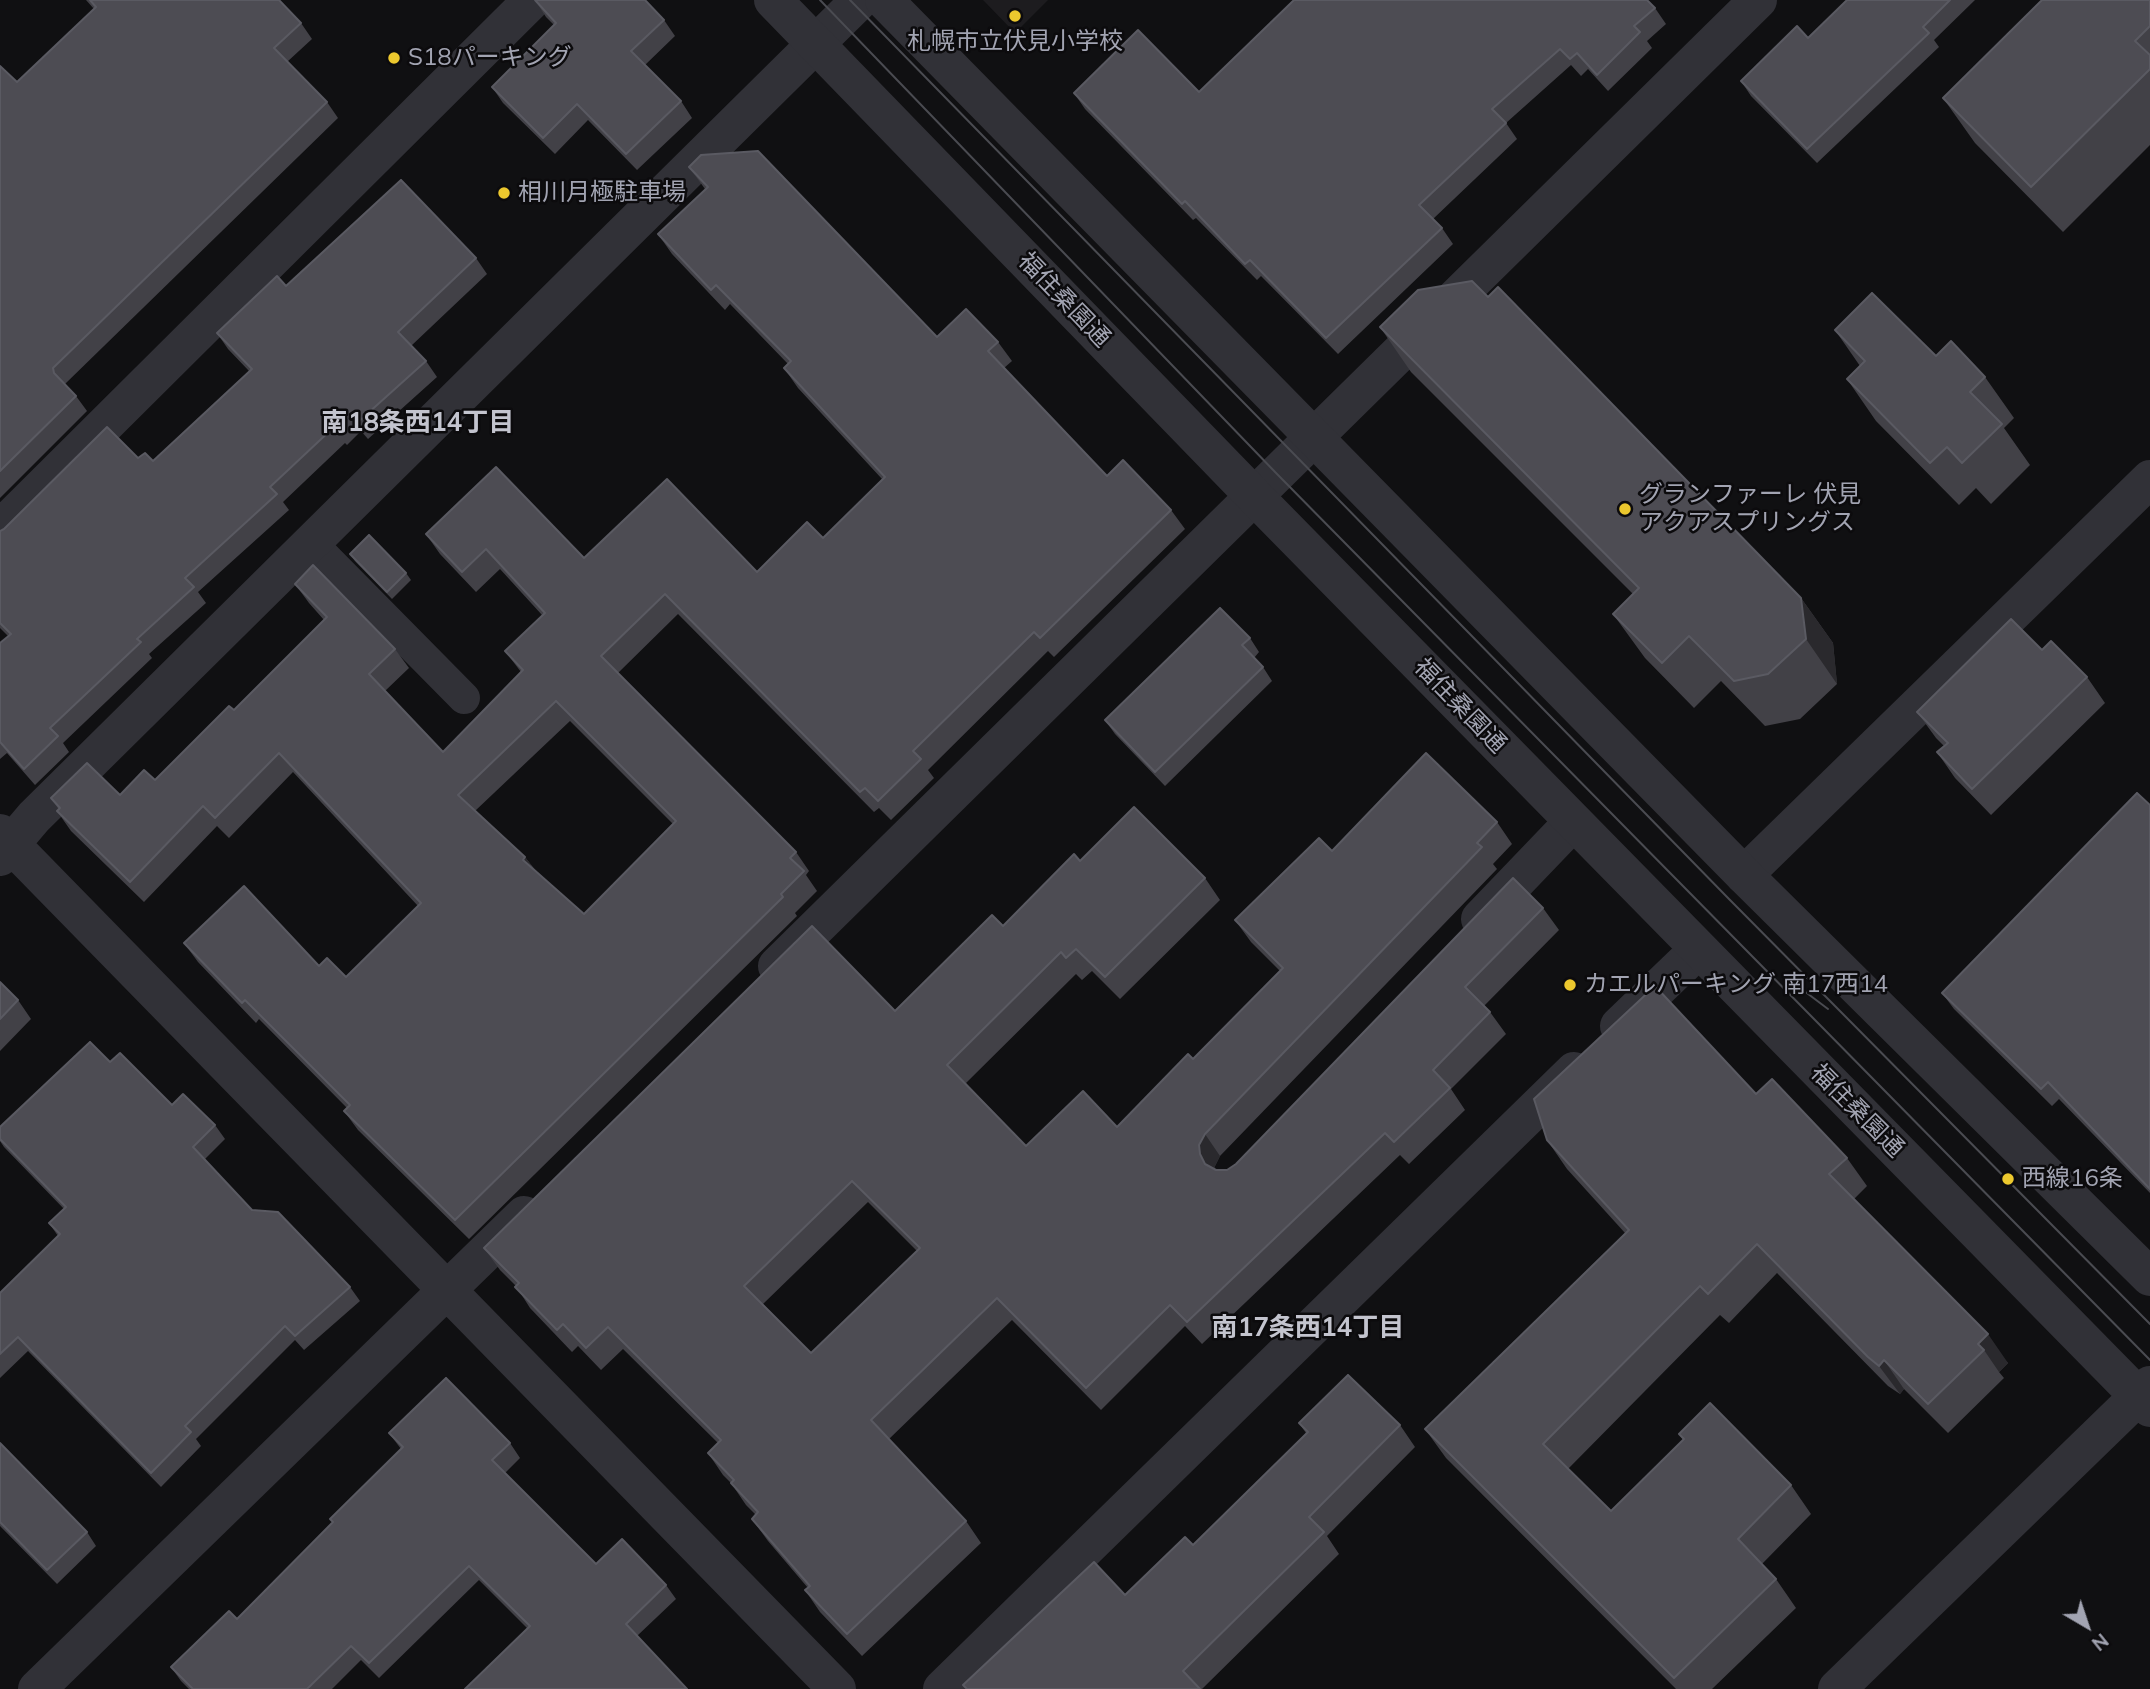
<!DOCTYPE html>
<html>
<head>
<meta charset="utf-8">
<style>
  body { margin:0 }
  #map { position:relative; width:2150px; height:1689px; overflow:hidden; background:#101012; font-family:Mulish,sans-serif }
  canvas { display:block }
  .north { position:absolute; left:2052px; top:1591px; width:70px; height:70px; -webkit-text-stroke:5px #0c0b0d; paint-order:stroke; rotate:141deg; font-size:19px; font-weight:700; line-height:28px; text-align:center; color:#a2a4b2 }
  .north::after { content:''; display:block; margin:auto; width:24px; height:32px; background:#a2a4b2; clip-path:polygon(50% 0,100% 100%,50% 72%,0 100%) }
</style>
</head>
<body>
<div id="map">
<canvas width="2150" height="1689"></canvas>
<div class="north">N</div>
</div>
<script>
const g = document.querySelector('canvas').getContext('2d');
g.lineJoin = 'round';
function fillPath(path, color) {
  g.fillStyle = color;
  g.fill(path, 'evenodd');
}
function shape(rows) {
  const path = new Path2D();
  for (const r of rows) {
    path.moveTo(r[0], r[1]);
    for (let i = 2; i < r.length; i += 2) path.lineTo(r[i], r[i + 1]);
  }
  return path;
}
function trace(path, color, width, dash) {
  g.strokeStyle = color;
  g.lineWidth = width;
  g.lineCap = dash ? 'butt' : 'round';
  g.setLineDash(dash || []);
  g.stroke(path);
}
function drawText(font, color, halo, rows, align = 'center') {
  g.font = font + ' Mulish,"Noto Sans JP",sans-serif';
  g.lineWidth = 5;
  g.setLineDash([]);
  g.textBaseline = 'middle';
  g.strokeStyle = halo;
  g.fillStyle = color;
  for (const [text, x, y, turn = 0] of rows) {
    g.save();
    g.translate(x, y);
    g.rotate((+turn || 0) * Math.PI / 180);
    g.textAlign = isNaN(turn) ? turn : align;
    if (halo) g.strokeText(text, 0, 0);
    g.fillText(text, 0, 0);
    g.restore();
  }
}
const built = shape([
  [983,0,1048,0,1015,33]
]);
const service = shape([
  [311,543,464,698]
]);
const minor = shape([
  [0,529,532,0],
  [0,833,837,1689],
  [0,857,34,817,860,0],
  [1744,875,2150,479],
  [1480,919,1573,822],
  [777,966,1758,0],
  [1619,1026,1698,950],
  [37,1689,524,1215],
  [942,1689,1574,1071]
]);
const tertiary = shape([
  [773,0,1254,496,2150,1408],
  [884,0,1744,875,2150,1277],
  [1837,1689,2150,1385]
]);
const tram = shape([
  [820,0,1277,474,2150,1360],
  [850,0,1729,899,2150,1324],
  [1783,975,1828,1009]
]);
const wall = shape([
  [86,0,279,0,301,23,312,39,287,62,327,102,338,118,65,384,76,396,87,411,0,498,0,66,17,82,94,9],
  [535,0,664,20,675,36,645,65,681,101,692,118,637,170,588,120,555,154,503,103,492,87,554,25,546,17],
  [1847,0,1975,0,1934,40,1939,47,1817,163,1751,96,1741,81,1808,38],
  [2150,0,2150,145,2063,232,1975,143,1943,98],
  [1655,8,1666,24,1647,41,1652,48,1608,91,1588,69,1581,76,1571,65,1506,123,1517,139,1433,219,1442,228,1453,244,1338,354,1261,276,1257,280,1196,218,1193,220,1085,109,1074,93,1199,92],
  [689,167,937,337,998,342,1012,361,1004,368,1107,476,1171,510,1185,529,1054,657,1048,651,928,770,934,778,891,820,879,808,874,812,678,614,618,673,796,852,809,871,806,875,817,891,795,913,797,916,469,1239,358,1130,344,1111,347,1108,259,1019,256,1023,198,962,184,943,319,966,346,977,418,906,293,772,229,838,217,826,144,902,71,831,57,811,59,810,51,798,120,795,155,780,234,710,324,620,309,603,295,584,395,649,409,668,385,691,443,752,521,672,505,651,542,615,500,569,476,592,440,554,426,534,584,558,757,572,823,538,882,479,798,388,784,368,788,364,730,304,725,310,672,254,658,234,705,189],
  [570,721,673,824,584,914,536,871,525,857,475,811],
  [476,258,487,274,411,346,426,361,437,377,368,439,361,431,347,445,345,443,283,502,289,510,198,592,206,603,149,654,152,658,63,743,69,752,35,785,7,753,0,759,0,643,8,636,0,628,0,531,138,458,153,461,249,371,228,349,217,333,286,286],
  [1488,297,1801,598,1833,643,1837,684,1800,719,1765,726,1721,681,1694,708,1645,658,1613,614,1633,594,1411,372,1380,327],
  [1835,330,1936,356,1985,377,2014,418,2004,428,2030,465,1991,504,1976,488,1959,505,1876,421,1847,379,1860,366],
  [350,554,406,573,411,580,392,599,355,561],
  [1250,638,1259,652,1254,658,1263,667,1272,681,1165,786,1115,734,1105,720],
  [2042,650,2087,677,2105,703,1991,815,1955,778,1937,752,1944,746,1936,738,1917,712],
  [2150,805,2150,1193,2059,1099,2052,1106,1954,1009,1942,993],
  [1497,822,1512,844,1493,864,1497,869,1220,1156,1215,1166,1215,1170,1227,1170,1236,1164,1543,908,1559,930,1484,1006,1490,1012,1506,1034,1451,1089,1465,1110,1409,1164,1400,1155,1202,1344,1185,1326,1101,1410,1012,1320,889,1439,966,1521,981,1543,862,1656,820,1612,805,1590,808,1588,768,1541,752,1519,756,1515,746,1505,731,1483,723,1475,708,1453,718,1443,623,1349,601,1370,578,1346,572,1352,530,1308,516,1286,500,1270,484,1248,895,1011,1003,926,1080,861,1205,878,1220,900,1120,999,1092,971,1082,980,1076,974,966,1083,1026,1146,1117,1127,1193,1059,1280,971,1251,942,1235,920,1332,851],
  [868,1202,917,1251,811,1353,763,1304],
  [0,982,18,1000,31,1019,0,1051],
  [110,1062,172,1105,215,1125,225,1139,205,1159,252,1210,350,1287,360,1301,304,1350,295,1340,196,1439,201,1446,161,1487,28,1351,0,1378,0,1293,58,1236,49,1223,64,1209,4,1147,0,1141,0,1127],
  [1756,1094,1847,1158,1867,1186,1854,1199,2008,1363,1999,1372,2004,1378,1948,1433,1904,1389,1900,1394,1888,1386,1777,1273,1729,1323,1720,1315,1568,1469,1611,1511,1683,1440,1679,1434,1791,1485,1811,1514,1762,1564,1776,1579,1796,1608,1712,1689,1676,1689,1446,1458,1425,1429,1625,1233,1567,1169,1547,1140],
  [1299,1423,1400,1425,1415,1447,1327,1536,1339,1554,1202,1689,966,1689,963,1685,1125,1595,1193,1545,1306,1433],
  [389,1433,510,1443,520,1458,505,1473,596,1564,666,1585,676,1599,637,1636,527,1628,479,1580,379,1678,361,1660,332,1689,189,1689,181,1681,171,1667,237,1619,333,1523,330,1519,401,1449],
  [0,1443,87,1532,96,1546,57,1584,0,1526]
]);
const shadedWall = shape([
  [1801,598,1833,643,1837,684,1806,639],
  [525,857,539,876,523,860],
  [1205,1134,1220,1156,1215,1166,1215,1176,1205,1164,1200,1154,1199,1145],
  [1988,1334,2008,1363,1999,1372,1984,1350,1978,1344],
  [1884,1360,1904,1389,1900,1394,1879,1366]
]);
const building = shape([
  [90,0,279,0,301,23,274,48,327,102,53,368,54,373,76,396,0,471,0,66,17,82,96,7,90,0],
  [535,0,645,0,664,20,631,51,681,101,626,154,577,104,543,138,492,87,556,23,535,0],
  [1294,0,1647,0,1655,8,1634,26,1640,32,1597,75,1577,53,1570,59,1560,49,1492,109,1506,123,1419,205,1442,228,1326,338,1250,260,1245,264,1185,201,1182,204,1074,93,1138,30,1199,92,1294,0],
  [1847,0,1950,0,1923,27,1929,33,1807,149,1741,81,1797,26,1808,38,1847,0],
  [2042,0,2150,0,2150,26,2135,41,2150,55,2150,69,2031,187,1943,98,2042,0],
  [758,151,937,337,966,309,998,342,988,351,1107,476,1123,460,1171,510,1040,638,1034,632,913,751,921,759,878,801,865,788,860,792,665,594,601,656,796,852,790,858,804,871,781,894,783,897,455,1220,344,1111,350,1105,245,1000,242,1003,184,943,244,886,319,966,327,958,346,977,421,903,279,753,215,818,203,806,130,882,57,811,60,808,51,798,87,763,120,795,144,770,155,780,229,706,234,710,327,617,295,584,313,565,395,649,369,674,443,752,523,670,505,651,545,613,486,549,462,572,426,534,496,467,584,558,667,479,757,572,807,522,823,538,885,477,784,368,791,361,716,285,711,290,658,234,708,187,689,167,701,155,758,151],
  [556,701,676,821,584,914,523,860,525,857,458,795,556,701],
  [401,180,476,258,398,332,426,361,357,423,350,415,336,429,334,427,270,487,277,494,185,578,194,587,137,639,141,642,50,728,58,736,24,769,0,742,0,643,11,634,0,623,0,531,4,529,107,427,138,458,145,453,153,461,252,369,217,333,277,276,286,286,401,180],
  [1472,281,1488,297,1498,287,1801,598,1806,639,1768,674,1734,681,1689,636,1662,663,1613,614,1639,588,1380,327,1418,290,1472,281],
  [1872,293,1936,356,1951,341,1985,377,1970,392,2002,424,1962,463,1947,447,1930,463,1847,379,1865,361,1835,330,1872,293],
  [369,535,406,573,387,592,350,554,369,535],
  [1220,608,1250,638,1242,645,1263,667,1155,772,1105,720,1220,608],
  [2011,619,2042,650,2051,641,2087,677,1972,789,1937,752,1948,743,1917,712,2011,619],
  [1426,753,1497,822,1477,843,1482,847,1205,1134,1199,1145,1200,1154,1205,1164,1216,1170,1227,1170,1236,1164,1513,878,1543,908,1465,987,1490,1012,1433,1070,1450,1088,1394,1142,1385,1133,1187,1322,1170,1305,1086,1388,997,1298,871,1420,966,1521,847,1634,805,1590,810,1586,752,1519,758,1512,731,1483,734,1480,708,1453,721,1440,608,1327,586,1348,563,1324,557,1330,515,1287,519,1283,484,1248,812,926,895,1011,992,915,1003,926,1074,854,1080,861,1134,807,1205,878,1105,977,1076,949,1066,958,1061,952,947,1065,1026,1146,1083,1091,1117,1127,1188,1054,1193,1059,1283,968,1235,920,1319,838,1332,851,1426,753],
  [852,1181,920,1248,811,1353,744,1286,852,1181],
  [2137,793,2150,805,2150,1189,2048,1082,2041,1089,1942,993,2137,793],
  [0,982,18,1000,0,1019,0,982],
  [1655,986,1756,1094,1772,1079,1847,1158,1829,1174,1988,1334,1978,1344,1984,1350,1928,1404,1884,1360,1879,1366,1868,1357,1757,1244,1708,1294,1700,1286,1543,1444,1611,1511,1684,1439,1679,1434,1710,1403,1791,1485,1738,1539,1776,1579,1674,1678,1425,1429,1629,1230,1547,1140,1534,1099,1655,986],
  [90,1042,110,1062,120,1053,172,1105,183,1094,215,1125,193,1147,252,1210,278,1212,350,1287,295,1336,285,1326,185,1426,191,1432,151,1473,18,1337,0,1354,0,1293,60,1234,49,1223,66,1207,0,1139,0,1127,90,1042],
  [1348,1375,1400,1425,1309,1517,1324,1532,1183,1671,1200,1689,967,1689,963,1685,1094,1562,1125,1595,1185,1537,1193,1545,1308,1432,1299,1423,1348,1375],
  [446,1378,510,1443,492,1460,596,1564,622,1539,666,1585,626,1624,687,1689,465,1689,530,1626,469,1566,369,1663,351,1646,307,1689,193,1689,171,1667,229,1611,237,1619,333,1522,330,1519,403,1447,389,1433,446,1378],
  [0,1443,87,1532,47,1570,0,1522,0,1443]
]);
const markers = [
  [1015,16,7,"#ecc82e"],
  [394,58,7,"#ecc82e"],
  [504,193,7,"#ecc82e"],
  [1625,509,7,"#ecc82e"],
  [1570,985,7,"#ecc82e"],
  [2008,1179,7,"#ecc82e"]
];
const poiNames = [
  ["札幌市立伏見小学校",1015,42,"center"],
  ["S18パーキング",408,58],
  ["相川月極駐車場",518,193],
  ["グランファーレ 伏見",1639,495],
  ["アクアスプリングス",1639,523],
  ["カエルパーキング 南17西14",1584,985],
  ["西線16条",2022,1179]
];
const streetNames = [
  ["福住桑園通",1064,300,46],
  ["福住桑園通",1460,706,46],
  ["福住桑園通",1857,1111,45]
];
const neighbourhoodNames = [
  ["南18条西14丁目",418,423],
  ["南17条西14丁目",1308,1328]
];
fillPath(built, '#1d1c1f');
trace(service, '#313137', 32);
trace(minor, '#313137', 38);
trace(tertiary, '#313137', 38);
trace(tram, '#4a4b51', 2);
fillPath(wall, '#424147');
fillPath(shadedWall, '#2a292d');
fillPath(building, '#4d4c53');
trace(building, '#5a5a62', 2);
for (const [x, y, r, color] of markers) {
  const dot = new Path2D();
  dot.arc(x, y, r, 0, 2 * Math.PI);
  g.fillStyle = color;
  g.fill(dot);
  trace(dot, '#0c0b0d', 2.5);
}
drawText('24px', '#a2a4b2', '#0c0b0d', poiNames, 'left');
drawText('24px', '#a2a4b2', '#0c0b0d', streetNames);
drawText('bold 26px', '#c3c4ce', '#0c0b0d', neighbourhoodNames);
</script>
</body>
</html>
